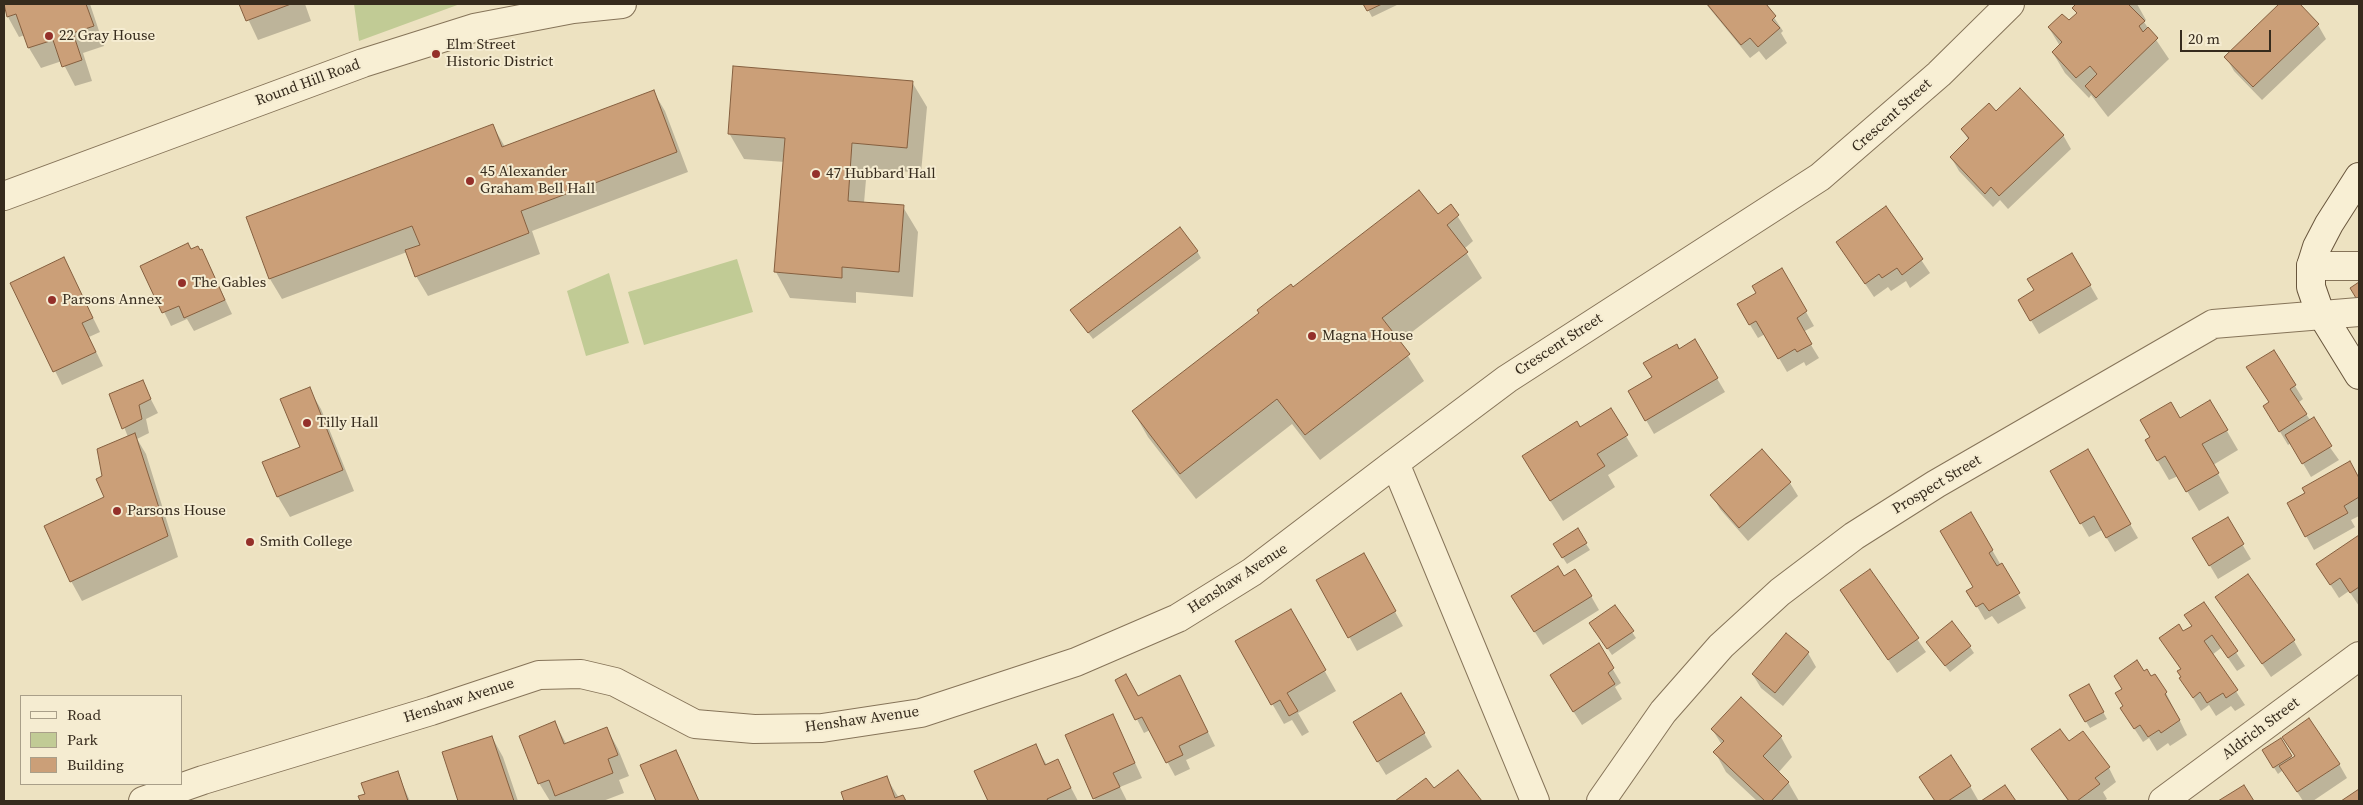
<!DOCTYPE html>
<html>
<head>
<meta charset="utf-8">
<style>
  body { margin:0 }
  #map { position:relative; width:2363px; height:805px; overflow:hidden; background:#ede2c1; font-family:"Source Serif 4",serif }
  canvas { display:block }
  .frame { position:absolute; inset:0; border:5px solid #362b1d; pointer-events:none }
  .legend { position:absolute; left:20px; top:695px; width:162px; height:90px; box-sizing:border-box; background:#f5ecd1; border:1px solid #a99f89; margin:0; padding:6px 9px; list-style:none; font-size:15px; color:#362b1d }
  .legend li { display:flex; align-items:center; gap:10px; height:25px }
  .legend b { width:25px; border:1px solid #a99f89 }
  .scale { position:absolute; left:2180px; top:30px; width:91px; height:22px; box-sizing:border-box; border:2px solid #362b1d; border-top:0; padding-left:6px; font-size:15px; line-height:18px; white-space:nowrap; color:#362b1d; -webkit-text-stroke:4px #f5ecd1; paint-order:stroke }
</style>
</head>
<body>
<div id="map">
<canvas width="2363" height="805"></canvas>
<div class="frame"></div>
<ul class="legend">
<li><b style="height:6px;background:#f8efd4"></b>Road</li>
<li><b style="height:14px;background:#c1cb95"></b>Park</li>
<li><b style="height:14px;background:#cb9f78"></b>Building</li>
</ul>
<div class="scale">20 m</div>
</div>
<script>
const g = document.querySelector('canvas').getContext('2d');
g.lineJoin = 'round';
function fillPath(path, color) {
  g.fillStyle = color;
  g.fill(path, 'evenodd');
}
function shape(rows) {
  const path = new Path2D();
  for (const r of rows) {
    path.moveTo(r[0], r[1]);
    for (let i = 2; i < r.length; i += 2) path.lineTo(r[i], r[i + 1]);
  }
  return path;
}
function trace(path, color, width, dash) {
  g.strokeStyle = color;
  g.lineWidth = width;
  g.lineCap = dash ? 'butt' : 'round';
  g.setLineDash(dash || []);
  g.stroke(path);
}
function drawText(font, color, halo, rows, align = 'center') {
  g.font = font + ' "Source Serif 4",serif';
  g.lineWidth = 4;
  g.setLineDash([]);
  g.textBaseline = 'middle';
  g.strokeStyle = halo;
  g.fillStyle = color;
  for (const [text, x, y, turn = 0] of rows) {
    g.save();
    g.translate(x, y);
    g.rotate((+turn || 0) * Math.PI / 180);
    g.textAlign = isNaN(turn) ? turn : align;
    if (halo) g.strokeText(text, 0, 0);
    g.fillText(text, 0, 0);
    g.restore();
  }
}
const green = shape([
  [354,4,460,4,359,41],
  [737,259,753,312,644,345,628,292],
  [609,273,629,343,586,356,567,291]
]);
const shadow = shape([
  [4,4,90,4,104,46,83,53,92,81,75,86,62,61,41,68,29,48,25,35,19,37,8,17],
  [241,4,305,4,311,21,258,40],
  [1365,4,1399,4,1372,17],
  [1706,4,1768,4,1767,7,1783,31,1781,33,1787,43,1766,60,1759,51,1750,58],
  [2078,4,2137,4,2146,20,2144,22,2169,59,2108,117,2091,95,2089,98,2065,73,2053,53,2060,46,2049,28,2069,22,2077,14,2074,8],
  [2281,4,2298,4,2318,25,2326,39,2262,100,2234,71,2226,57],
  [912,82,927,107,921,173,867,168,864,203,903,207,918,232,913,297,856,292,856,303,790,298,776,272,785,162,744,159,729,133],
  [653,91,665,111,688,172,532,231,540,254,428,296,416,276,407,252,282,299,270,279,247,218,493,126,505,147],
  [1996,113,2063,135,2071,149,2008,209,2000,200,1993,207,1959,171,1951,157,1969,141,1962,129],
  [1451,206,1473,241,1464,249,1482,278,1399,342,1424,381,1320,460,1292,424,1196,499,1148,437,1133,411,1293,289,1438,216],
  [1886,208,1930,273,1910,288,1906,281,1891,291,1888,287,1874,297,1837,242],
  [191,250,209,265,232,314,194,331,187,319,171,326,142,267],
  [1197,251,1201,258,1093,339,1076,317],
  [2072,254,2098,299,2039,334,2019,300,2035,291],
  [1782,270,1814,326,1803,332,1819,358,1806,366,1804,362,1787,372,1765,334,1758,338,1738,305,1758,293],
  [71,273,100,332,89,337,103,366,62,385,12,284],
  [1695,341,1725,392,1654,434,1630,392,1653,378,1679,350],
  [2256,381,2295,386,2303,399,2298,403,2339,460,2311,477,2291,443,2288,445,2273,420,2270,403],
  [142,382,158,413,146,419,149,433,137,439,146,454,178,557,82,601,71,581,106,498,103,477,128,437,111,394],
  [309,389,321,409,354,491,290,517,278,497,264,463,302,448],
  [2210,402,2238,450,2213,465,2229,493,2199,511,2178,476,2169,480,2146,441],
  [1610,410,1638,456,1608,475,1615,487,1563,521,1535,477,1580,429],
  [2088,451,2138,538,2115,552,2102,530,2089,537,2051,472],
  [2349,462,2359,480,2359,516,2351,520,2355,527,2314,550,2288,504],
  [1790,483,1798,496,1748,541,1720,509,1712,495],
  [1971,514,2026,608,1998,624,1992,616,1985,620,1968,591,1975,587],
  [2227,519,2251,559,2218,579,2194,539],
  [1577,530,1590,550,1567,564,1554,544],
  [2359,536,2359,606,2349,591,2339,598,2317,564],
  [1363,555,1403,626,1357,651,1318,580],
  [1870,571,1926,652,1897,673,1841,591],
  [1563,578,1591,596,1599,610,1543,645,1521,610],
  [2217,597,2294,641,2302,655,2271,677],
  [2204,604,2245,666,2237,671,2221,648,2212,655,2245,705,2235,711,2231,706,2216,716,2209,705,2201,711,2181,679,2183,678,2181,670,2169,652,2183,633,2192,627,2186,616],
  [1290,610,1336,691,1298,713,1309,732,1302,736,1292,720,1284,724,1236,642],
  [1595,630,1632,632,1636,638,1612,655],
  [1598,645,1621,683,1615,687,1622,699,1582,725,1559,689],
  [1970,647,1974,653,1950,672,1932,649],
  [1808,653,1816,667,1783,706,1761,688,1753,675],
  [1117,680,1138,697,1187,690,1215,746,1186,760,1190,769,1175,776,1150,730,1144,733],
  [2088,685,2107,719,2090,728,2070,695],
  [2166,693,2187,735,2170,746,2168,743,2157,751,2149,738,2143,742,2130,722],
  [555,723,567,745,607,729,618,749,629,776,619,780,624,793,603,801,550,801,539,783],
  [1712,729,1781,737,1792,757,1778,773,1788,782,1799,801,1757,801,1726,772,1715,752,1722,745],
  [1120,730,1142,778,1120,787,1127,801,1096,801,1094,798],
  [1424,733,1432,747,1386,775,1362,736],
  [492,737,503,757,518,801,459,801,443,753],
  [2284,738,2339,764,2347,778,2313,801,2303,801,2283,770,2278,774,2267,757,2281,740,2292,759,2295,757],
  [2069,743,2109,768,2116,782,2103,792,2107,799,2104,801,2068,801,2033,750],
  [1035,745,1047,765,1057,761,1078,801,989,801,976,772],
  [675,751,683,765,699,801,658,801,642,766],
  [1457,771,1481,801,1397,801,1426,779,1434,790],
  [397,772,410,801,361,801,359,797,367,795],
  [886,777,899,798,903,797,906,801,846,801,843,793],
  [1921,778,1970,786,1978,800,1935,801]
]);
const building = shape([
  [4,4,86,4,94,26,73,33,82,60,62,67,53,40,28,48,16,14,7,17,4,4],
  [239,4,291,4,246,21,239,4],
  [1363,4,1382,4,1367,11,1363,4],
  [1707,4,1766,4,1776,16,1772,20,1780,28,1758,47,1750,38,1741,45,1707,4],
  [2076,4,2130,4,2129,5,2145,21,2139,26,2143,32,2148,27,2158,38,2096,98,2085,86,2097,74,2090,66,2076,78,2052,52,2062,42,2048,27,2062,14,2069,20,2077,13,2072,8,2076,4],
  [2279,4,2300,4,2319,24,2253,87,2224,57,2279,4],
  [733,66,913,81,907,148,852,143,848,201,904,205,899,272,842,267,842,278,774,272,785,138,728,134,733,66],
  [2020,88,2064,135,1999,196,1991,187,1985,194,1950,157,1969,138,1961,129,1989,103,1996,111,2020,88],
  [654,90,677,152,521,211,529,233,415,277,405,250,420,245,412,226,269,279,246,217,493,124,502,147,654,90],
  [1419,190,1438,214,1451,204,1459,215,1447,225,1468,252,1382,318,1410,354,1305,435,1277,399,1180,474,1132,411,1259,313,1257,310,1275,296,1291,284,1293,287,1419,190],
  [1886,206,1923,259,1902,275,1897,268,1882,278,1879,274,1865,284,1836,242,1886,206],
  [1180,227,1198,251,1088,333,1070,310,1180,227],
  [188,243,191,249,198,246,200,250,202,249,225,300,184,318,179,306,162,313,140,266,188,243],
  [2072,253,2091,285,2030,321,2018,300,2034,290,2027,279,2072,253],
  [64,257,93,318,82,323,96,352,53,372,10,283,64,257],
  [1782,268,1807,311,1797,318,1812,344,1797,352,1795,349,1778,359,1756,321,1749,325,1737,304,1756,293,1752,286,1782,268],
  [2359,282,2359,303,2350,288,2359,282],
  [1695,339,1718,378,1645,421,1628,391,1652,377,1643,363,1677,344,1679,349,1695,339],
  [2274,350,2296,385,2290,389,2307,414,2279,432,2263,406,2269,402,2246,367,2274,350],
  [143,380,151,399,139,405,142,419,122,429,109,394,143,380],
  [310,387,343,470,277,497,262,462,300,447,280,399,310,387],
  [2210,400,2228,430,2202,444,2219,473,2186,492,2165,456,2157,461,2145,440,2150,437,2140,420,2171,402,2180,418,2210,400],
  [1611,408,1628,435,1597,454,1605,466,1550,501,1522,456,1577,421,1580,427,1611,408],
  [2314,417,2332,446,2302,464,2285,435,2314,417],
  [135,433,168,536,70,582,44,526,104,497,96,479,102,476,97,449,135,433],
  [1762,449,1791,482,1739,528,1710,495,1762,449],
  [2088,449,2131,524,2106,538,2094,516,2080,524,2050,471,2088,449],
  [2350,461,2359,478,2359,497,2344,506,2348,513,2305,537,2287,503,2305,493,2302,488,2350,461],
  [1971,512,1993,550,1989,553,1997,566,2002,563,2020,593,1989,611,1983,603,1976,607,1966,591,1973,587,1940,531,1971,512],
  [2228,517,2244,544,2209,566,2192,538,2228,517],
  [1578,528,1587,543,1562,558,1553,544,1578,528],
  [2359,535,2359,587,2350,593,2340,578,2330,585,2316,564,2359,535],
  [1364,553,1396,611,1348,638,1316,580,1364,553],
  [1558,566,1564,576,1575,569,1592,596,1534,632,1511,596,1558,566],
  [1870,569,1919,638,1888,660,1840,590,1870,569],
  [2248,574,2295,640,2262,664,2215,597,2248,574],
  [2204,602,2238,651,2228,658,2212,635,2204,641,2238,690,2226,698,2223,693,2207,703,2200,692,2193,698,2179,678,2181,677,2177,671,2181,669,2159,638,2179,624,2183,631,2192,626,2184,615,2204,602],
  [1615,605,1634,631,1607,649,1589,623,1615,605],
  [1291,609,1326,670,1287,693,1298,711,1289,716,1280,700,1271,705,1235,641,1291,609],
  [1952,621,1971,646,1945,666,1926,642,1952,621],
  [1786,633,1809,652,1775,693,1752,674,1786,633],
  [1599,643,1614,668,1608,673,1615,684,1573,712,1550,675,1599,643],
  [2137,660,2144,671,2147,669,2151,676,2155,674,2167,692,2165,694,2180,720,2161,733,2159,730,2148,737,2140,725,2134,729,2120,708,2123,706,2115,693,2122,689,2114,676,2137,660],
  [1126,674,1138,696,1180,675,1208,732,1179,746,1183,755,1166,763,1142,717,1135,720,1115,680,1126,674],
  [2089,684,2104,712,2085,722,2069,695,2089,684],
  [1401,693,1425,733,1377,762,1353,722,1401,693],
  [1741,697,1782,736,1763,756,1789,782,1771,801,1765,801,1713,752,1724,741,1711,729,1741,697],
  [1113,714,1135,763,1113,773,1120,787,1093,799,1065,735,1113,714],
  [2309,718,2340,764,2297,792,2279,766,2295,756,2282,737,2309,718],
  [555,721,564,744,607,727,618,755,608,759,613,773,555,796,549,780,538,784,519,736,555,721],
  [2060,729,2069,741,2083,731,2110,767,2095,778,2100,784,2077,801,2069,801,2031,749,2060,729],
  [492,736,514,801,458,801,442,752,492,736],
  [2281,738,2292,756,2273,768,2262,750,2281,738],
  [1036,744,1045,765,1058,759,1071,788,1047,799,1048,801,988,801,974,771,1036,744],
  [676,750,699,801,656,801,640,765,676,750],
  [1951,755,1971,786,1948,801,1935,801,1919,777,1951,755],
  [1458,770,1482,801,1395,801,1426,778,1434,788,1458,770],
  [398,771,408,801,360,801,358,796,365,794,361,783,398,771],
  [887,776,895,798,903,795,906,801,844,801,841,792,887,776],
  [2005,785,2016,801,1981,801,2005,785],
  [2244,785,2254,801,2218,801,2244,785],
  [2359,789,2359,801,2341,801,2359,789]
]);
const street = shape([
  [4,196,363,63,474,28,573,9,622,4],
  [2311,266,2359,266],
  [143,801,203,780,431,711,539,675,581,674,615,682,695,724,754,729,822,728,921,713,1076,662,1178,618,1252,572,1395,463],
  [1535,801,1395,463,1507,379,1820,177,1939,74,2010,4],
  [1601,801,1663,712,1721,646,1780,592,1854,536,1936,484,2213,324,2359,312],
  [2163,801,2359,656]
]);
const secondary = shape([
  [2359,177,2329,224,2317,247,2311,266,2311,287,2319,310,2359,375]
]);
const markers = [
  [49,36,5,"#94302a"],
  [436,54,5,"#94302a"],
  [816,174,5,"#94302a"],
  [470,181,5,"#94302a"],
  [182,283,5,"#94302a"],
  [52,300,5,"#94302a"],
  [1312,336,5,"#94302a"],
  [307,423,5,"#94302a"],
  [117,511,5,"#94302a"],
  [250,542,5,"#94302a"]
];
const poiNames = [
  ["22 Gray House",59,36],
  ["Elm Street",446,45],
  ["Historic District",446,62],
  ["45 Alexander",480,172],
  ["Graham Bell Hall",480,189],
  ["47 Hubbard Hall",826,174],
  ["The Gables",192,283],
  ["Parsons Annex",62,300],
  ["Magna House",1322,336],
  ["Tilly Hall",317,423],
  ["Parsons House",127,511],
  ["Smith College",260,542]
];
const streetNames = [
  ["Round Hill Road",308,83,-20],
  ["Crescent Street",1892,116,-42],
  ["Crescent Street",1559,345,-33],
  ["Prospect Street",1937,485,-31],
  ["Henshaw Avenue",1238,579,-33],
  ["Henshaw Avenue",459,701,-18],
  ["Henshaw Avenue",862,720,-8],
  ["Aldrich Street",2261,729,-37]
];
fillPath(green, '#c1cb95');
fillPath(shadow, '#0003');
fillPath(building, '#cb9f78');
trace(building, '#855f3f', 1);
trace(street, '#867459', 30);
trace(secondary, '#68553c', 30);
trace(street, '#f8efd4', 28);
trace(secondary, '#f8efd4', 28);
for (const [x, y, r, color] of markers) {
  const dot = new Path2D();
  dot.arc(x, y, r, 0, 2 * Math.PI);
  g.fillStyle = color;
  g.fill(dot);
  trace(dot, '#f5ecd1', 2);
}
drawText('15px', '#362b1d', '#f5ecd1', poiNames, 'left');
drawText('15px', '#362b1d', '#f5ecd1', streetNames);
</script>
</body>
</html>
